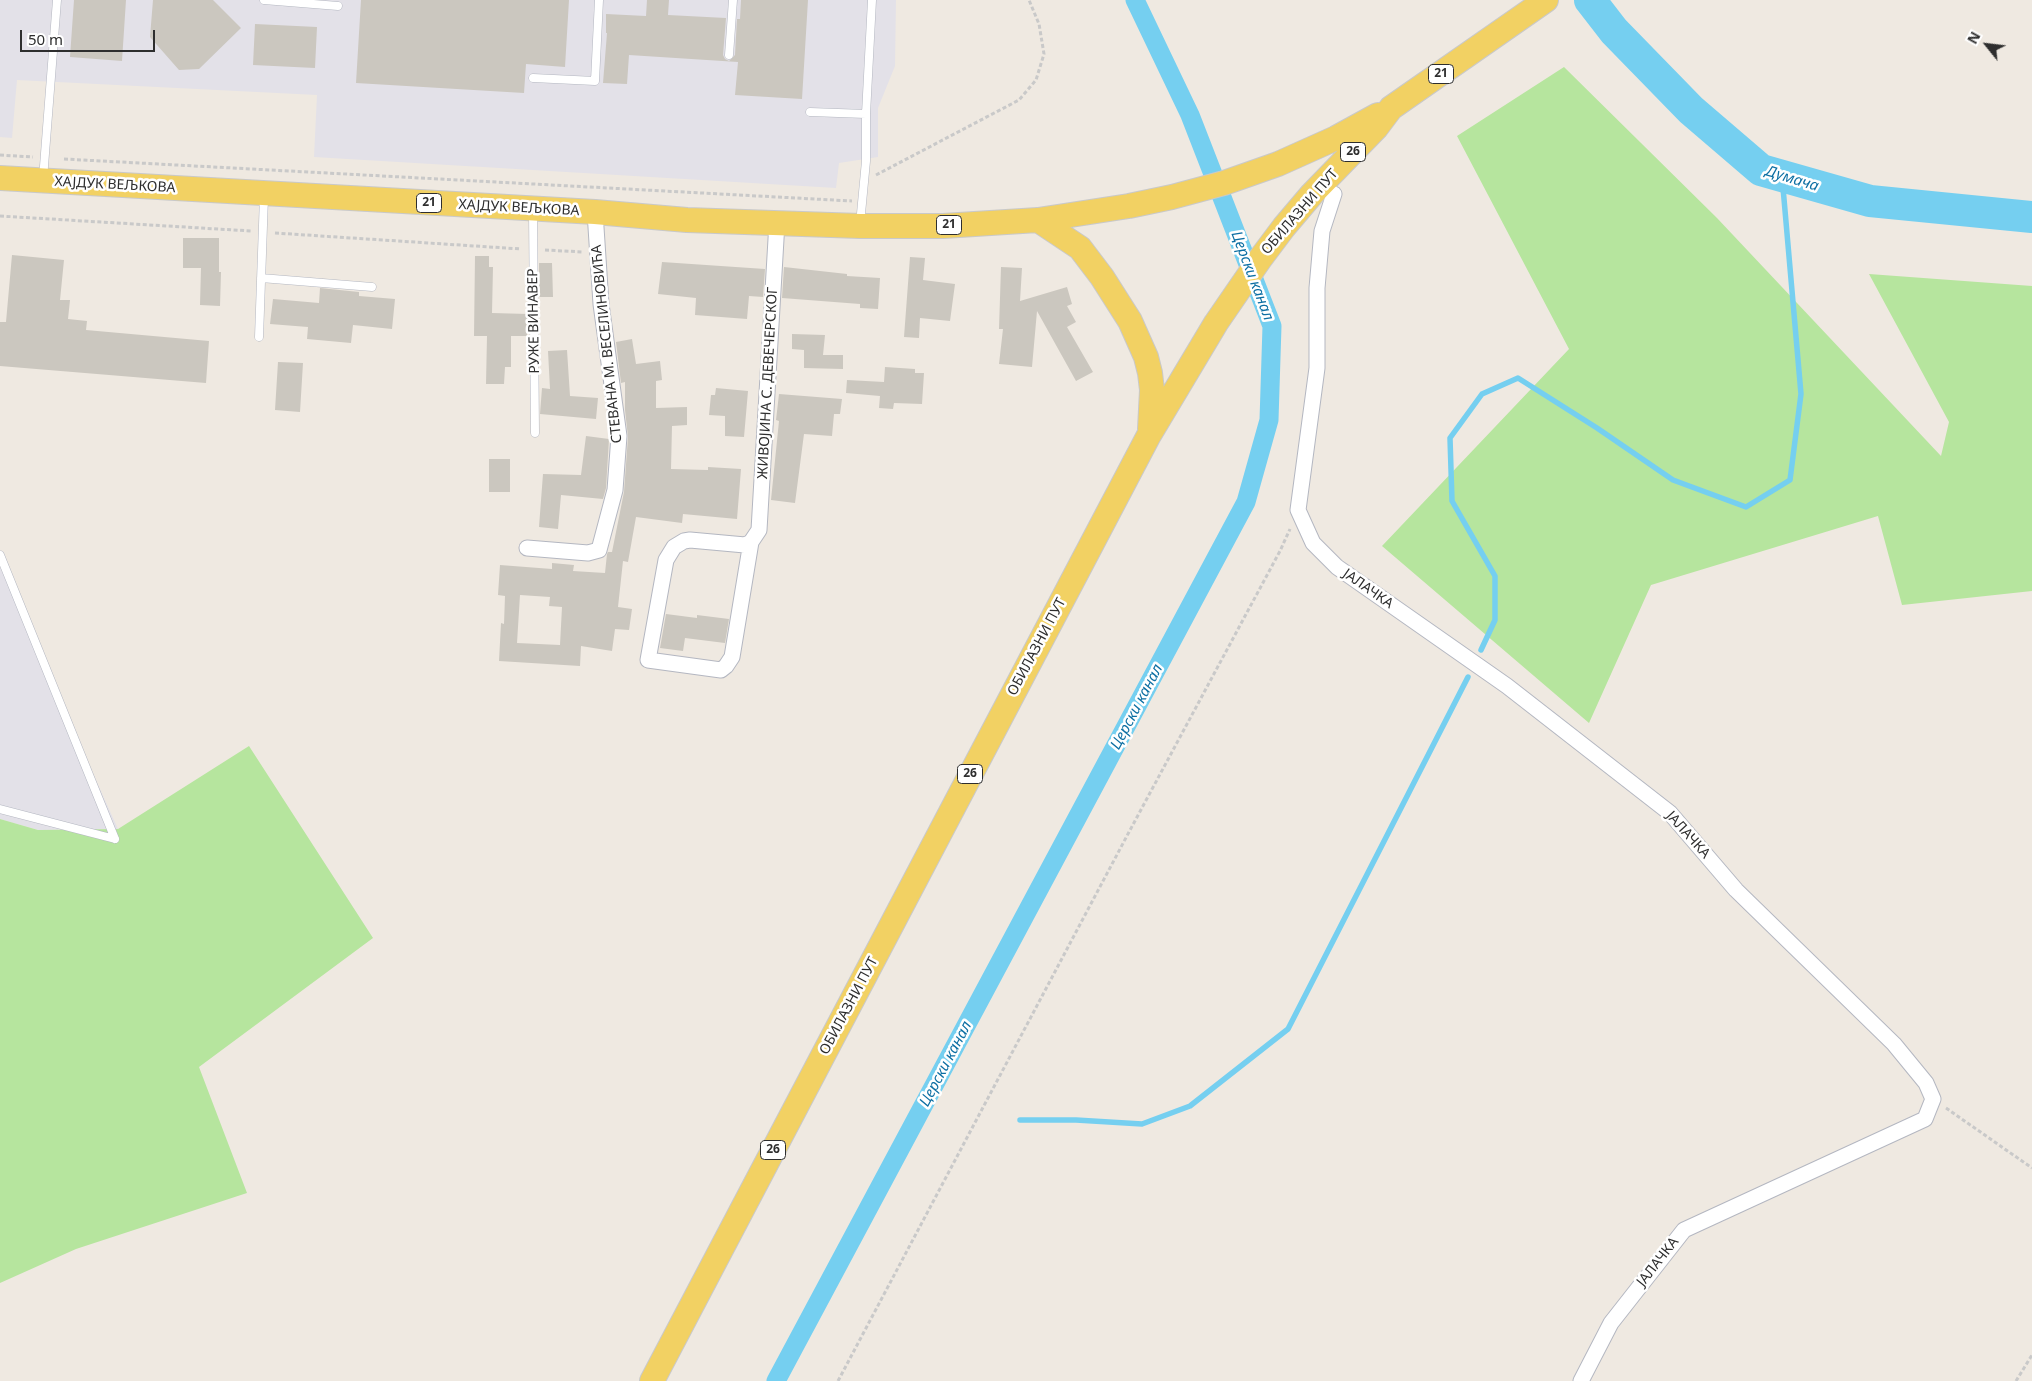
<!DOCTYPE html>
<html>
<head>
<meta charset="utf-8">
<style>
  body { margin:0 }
  #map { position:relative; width:2032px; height:1381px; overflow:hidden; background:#efe9e1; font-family:"Noto Sans",sans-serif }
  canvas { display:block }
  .north { position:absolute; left:1962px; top:20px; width:50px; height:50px; -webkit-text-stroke:4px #fff; paint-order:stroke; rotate:299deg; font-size:14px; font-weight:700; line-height:20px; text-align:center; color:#2e2e2e }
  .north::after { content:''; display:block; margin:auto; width:18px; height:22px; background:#2e2e2e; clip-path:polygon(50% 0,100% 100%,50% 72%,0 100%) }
  .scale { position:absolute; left:20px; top:30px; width:135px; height:22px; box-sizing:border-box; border:2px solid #2e2e2e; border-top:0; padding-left:6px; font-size:15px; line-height:18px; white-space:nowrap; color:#2e2e2e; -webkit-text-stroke:4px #fff; paint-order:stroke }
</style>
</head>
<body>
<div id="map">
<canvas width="2032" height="1381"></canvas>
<div class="north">N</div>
<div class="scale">50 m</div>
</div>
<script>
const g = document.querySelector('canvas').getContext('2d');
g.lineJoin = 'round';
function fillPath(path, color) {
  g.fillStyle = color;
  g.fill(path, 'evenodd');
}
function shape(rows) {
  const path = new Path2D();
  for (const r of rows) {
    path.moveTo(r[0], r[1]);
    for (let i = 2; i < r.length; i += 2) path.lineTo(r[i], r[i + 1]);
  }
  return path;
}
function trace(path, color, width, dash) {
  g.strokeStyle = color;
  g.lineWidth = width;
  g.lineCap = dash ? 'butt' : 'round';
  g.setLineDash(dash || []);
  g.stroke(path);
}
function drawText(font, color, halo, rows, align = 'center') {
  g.font = font + ' "Noto Sans",sans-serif';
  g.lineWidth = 5;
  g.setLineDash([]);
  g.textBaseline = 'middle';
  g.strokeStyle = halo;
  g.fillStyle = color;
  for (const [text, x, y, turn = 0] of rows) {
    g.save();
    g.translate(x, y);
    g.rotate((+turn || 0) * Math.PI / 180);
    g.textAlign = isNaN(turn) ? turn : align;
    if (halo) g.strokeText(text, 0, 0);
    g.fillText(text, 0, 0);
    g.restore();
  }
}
const industrial = shape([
  [0,0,896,0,895,66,878,108,878,157,839,163,836,188,314,157,317,95,17,80,12,138,0,137],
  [0,567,118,829,38,830,0,819]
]);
const green = shape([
  [1564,67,1717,218,1941,456,1949,422,1869,274,2032,286,2032,591,1902,605,1878,516,1651,585,1589,723,1382,546,1569,349,1457,136],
  [249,746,373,938,199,1067,247,1193,76,1249,0,1283,0,819,38,830,118,829]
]);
const stream = shape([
  [1481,650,1495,620,1495,576,1452,501,1450,438,1482,394,1518,378,1597,428,1673,480,1746,507,1790,480,1801,394,1782,176],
  [1020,1120,1076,1120,1142,1124,1190,1106,1288,1029,1468,677]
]);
const canal = shape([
  [776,1381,1246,502,1269,420,1272,326,1190,115,1135,0]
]);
const river = shape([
  [1590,0,1614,31,1691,110,1761,170,1870,201,2032,217]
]);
const building = shape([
  [74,0,126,0,122,61,70,57],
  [153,0,213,0,241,28,199,69,179,70,150,37],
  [361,0,569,0,565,67,526,64,524,93,356,83],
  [647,0,669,0,668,15,726,18,723,55,725,59,729,61,735,55,737,19,740,19,741,0,808,0,802,99,735,95,738,62,629,55,627,84,603,83,607,33,606,33,606,14,646,16],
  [255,24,317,27,315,68,253,65],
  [183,238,219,238,219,272,221,272,220,306,200,305,201,268,183,268],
  [12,255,64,260,60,300,70,300,68,319,87,321,86,330,209,341,206,383,0,366,0,322,6,322],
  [475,256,489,256,489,267,493,267,492,313,528,314,527,336,511,336,511,367,505,367,504,384,486,384,487,336,474,336],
  [910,257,925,258,923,280,955,284,950,321,920,318,919,338,904,337],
  [662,262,765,269,763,297,749,296,747,319,695,315,696,298,658,294],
  [539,263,552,263,553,297,539,297],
  [784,267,847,274,847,276,880,278,878,309,860,308,860,304,782,298],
  [1001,267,1022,268,1020,301,1067,287,1072,304,1067,306,1076,322,1067,327,1093,372,1076,381,1037,311,1032,367,999,364,1003,329,999,329],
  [320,288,359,292,359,296,395,299,392,329,353,325,351,343,307,339,308,327,270,324,273,299,319,303],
  [792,334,825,335,823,355,843,355,843,369,804,368,804,350,792,349],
  [632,339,636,364,660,361,662,380,656,381,656,408,687,407,687,425,672,426,671,469,708,470,708,467,741,469,737,519,683,514,682,523,636,517,628,562,623,561,618,607,632,609,629,630,615,629,612,651,581,646,580,666,499,661,501,623,504,624,505,596,498,595,500,565,552,569,552,563,574,565,573,571,605,573,607,554,608,552,612,552,624,492,628,437,625,410,625,382,621,383,616,342],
  [520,595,550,597,549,606,562,607,560,645,517,643],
  [567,350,570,396,598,398,596,419,540,414,542,388,550,389,548,351],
  [278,362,303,363,300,412,275,410],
  [885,367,915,369,915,373,924,373,922,404,894,403,893,409,879,408,880,396,846,393,847,380,884,382],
  [716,388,748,391,744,437,725,436,725,416,709,415,711,395,715,395],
  [779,394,842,399,840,414,834,414,832,436,804,434,795,503,771,500,779,421,776,420],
  [586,436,609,439,606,488,603,499,561,495,558,529,539,527,543,474,581,475],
  [489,459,510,459,510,492,489,492],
  [666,614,697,618,697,615,729,619,725,643,685,638,683,651,660,648]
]);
const path = shape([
  [0,155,33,157],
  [64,159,852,201],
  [876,175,1019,100,1036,80,1044,54,1039,24,1029,0],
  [0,216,251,231],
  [275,233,521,249],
  [545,250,583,252],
  [1946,1108,2032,1168],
  [838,1381,1129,832,1280,551,1290,529],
  [2016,1381,2032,1355]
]);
const service = shape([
  [264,0,338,6],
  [729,55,733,0],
  [533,78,595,81,599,0],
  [810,112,866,114],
  [43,179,57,0],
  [533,211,535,433],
  [860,224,866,161,866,114,872,0],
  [261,278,372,287],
  [259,337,264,197],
  [0,555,115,839],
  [0,809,115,839]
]);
const minor = shape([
  [1334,194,1322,231,1317,288,1317,368,1298,510,1313,543,1337,567,1507,686,1670,813,1736,890,1894,1044,1926,1083,1933,1099,1925,1119,1684,1230,1611,1323,1581,1381],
  [751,542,732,657,726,666,721,670,648,660,666,560,674,547,684,541,690,540,745,545,751,542,759,530,777,222],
  [527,548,588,553,599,550,615,490,619,436,601,304,595,212]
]);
const primary = shape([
  [0,178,595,212,687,220,860,226,943,226,1038,220,1129,206,1172,197,1224,183,1278,164,1336,138,1378,115],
  [1038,220,1080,248,1102,277,1130,321,1146,357,1150,373,1152,390,1150,429],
  [652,1381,1149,435,1216,323,1260,259,1284,227,1312,194,1376,128,1391,108,1546,0]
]);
const shields = [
  [1441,74,25],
  [1353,152,25],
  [429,203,25],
  [949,225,25],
  [970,774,25],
  [773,1150,25]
];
const shieldNames = [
  ["21",1441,74],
  ["26",1353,152],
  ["21",429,203],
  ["21",949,225],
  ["26",970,774],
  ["26",773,1150]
];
const streetNames = [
  ["ХАЈДУК ВЕЉКОВА",115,185,3],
  ["ХАЈДУК ВЕЉКОВА",519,208,3],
  ["ОБИЛАЗНИ ПУТ",1300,212,-49],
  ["РУЖЕ ВИНАВЕР",534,321,-91],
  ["СТЕВАНА М. ВЕСЕЛИНОВИЋА",607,344,-96],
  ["ЖИВОЈИНА С. ДЕВЕЧЕРСКОГ",768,383,-87],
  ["ЈАЛАЧКА",1368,589,35],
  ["ОБИЛАЗНИ ПУТ",1037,647,-62],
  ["ЈАЛАЧКА",1688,835,48],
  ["ОБИЛАЗНИ ПУТ",849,1006,-62],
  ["ЈАЛАЧКА",1658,1262,-52]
];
const waterNames = [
  ["Думача",1792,179,17],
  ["Церски канал",1252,276,69],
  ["Церски канал",1137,707,-62],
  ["Церски канал",946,1064,-62]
];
fillPath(industrial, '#e3e1e8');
fillPath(green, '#b6e59e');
trace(stream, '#75cff0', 5.5);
trace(canal, '#75cff0', 19);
trace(river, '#75cff0', 32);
fillPath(building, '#cbc7bf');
trace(service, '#b4b7c1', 9);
trace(minor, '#b4b7c1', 17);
trace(primary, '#c9c9c9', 26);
trace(path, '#c9c9c9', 3, [4, 2.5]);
trace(service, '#fff', 8);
trace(minor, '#fff', 15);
trace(primary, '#f2d163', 24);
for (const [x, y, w] of shields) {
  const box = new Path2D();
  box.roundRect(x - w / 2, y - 9.5, w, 19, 4);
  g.fillStyle = '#fff';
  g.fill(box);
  trace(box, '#2e2e2e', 1);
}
drawText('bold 12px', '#2e2e2e', null, shieldNames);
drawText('14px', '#2e2e2e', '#fff', streetNames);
drawText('italic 15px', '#0d6fa3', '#fff', waterNames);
</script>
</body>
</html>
